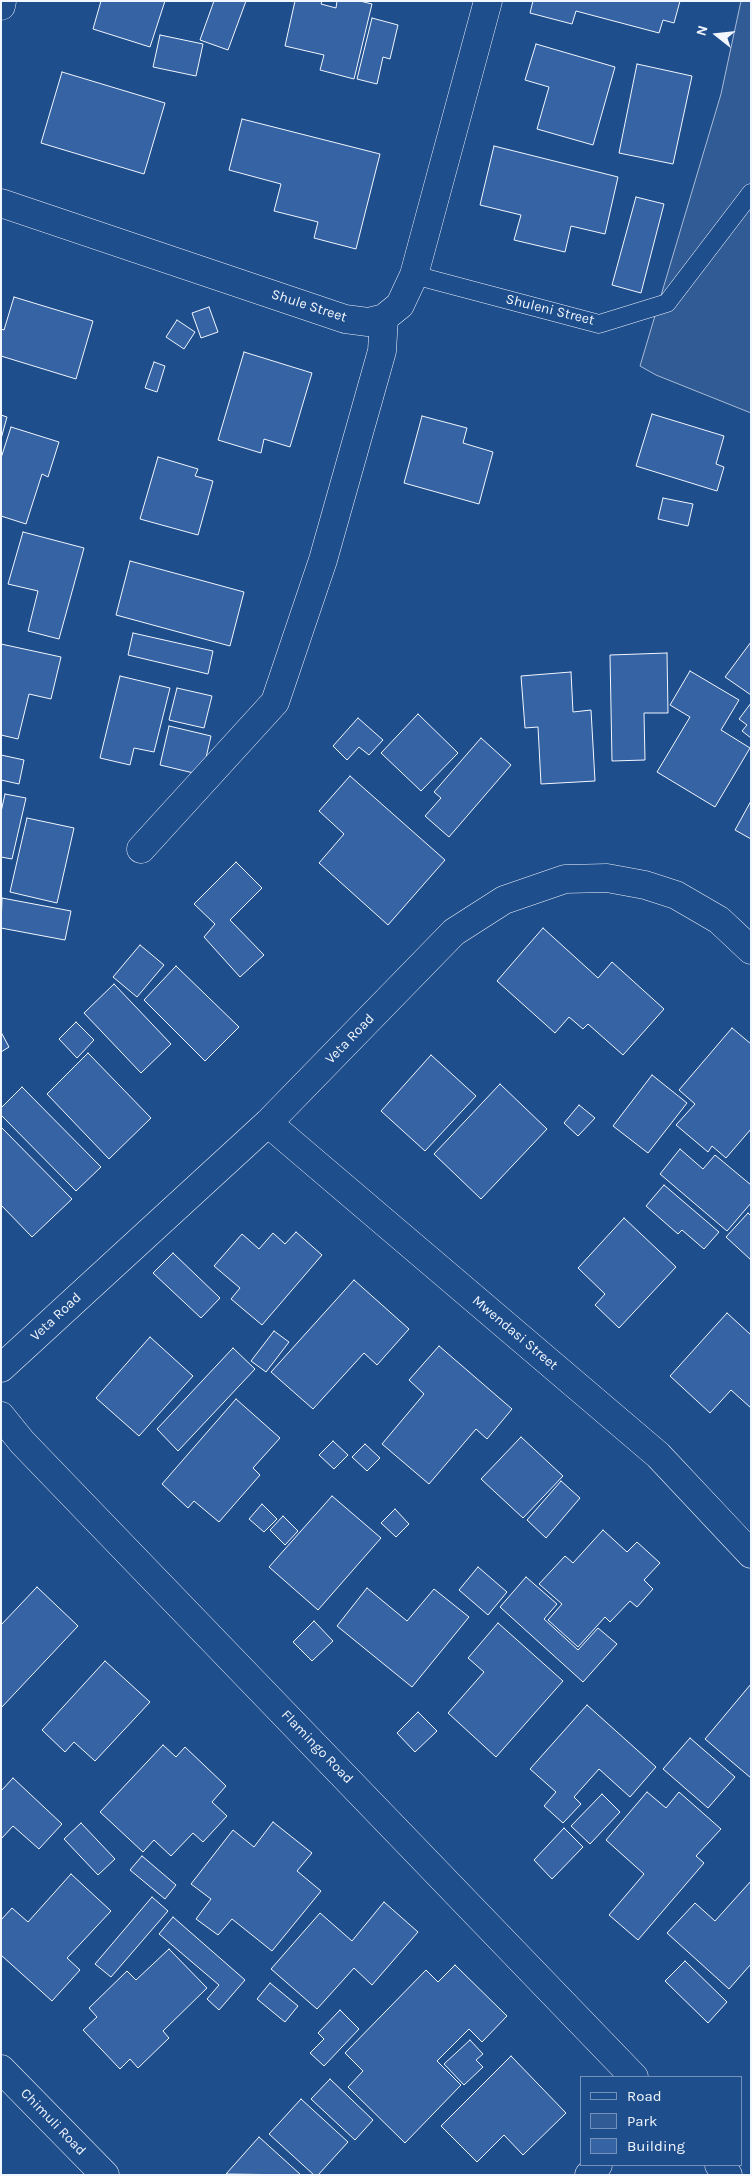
<!DOCTYPE html>
<html>
<head>
<meta charset="utf-8">
<style>
  body { margin:0 }
  #map { position:relative; width:752px; height:2176px; overflow:hidden; background:#1f4e8c; font-family:Karla,sans-serif }
  canvas { display:block }
  .frame { position:absolute; inset:0; border:2px solid #f2f6ff; pointer-events:none }
  .legend { position:absolute; left:580px; top:2076px; width:162px; height:90px; box-sizing:border-box; background:#1f4e8c; border:1px solid #7391ba; margin:0; padding:6px 9px; list-style:none; font-size:15px; color:#f2f6ff }
  .legend li { display:flex; align-items:center; gap:10px; height:25px }
  .legend b { width:25px; border:1px solid #7391ba }
  .north { position:absolute; left:692px; top:10px; width:50px; height:50px; -webkit-text-stroke:4px #1f4e8c; paint-order:stroke; rotate:286deg; font-size:14px; font-weight:700; line-height:20px; text-align:center; color:#f2f6ff }
  .north::after { content:''; display:block; margin:auto; width:18px; height:22px; background:#f2f6ff; clip-path:polygon(50% 0,100% 100%,50% 72%,0 100%) }
</style>
</head>
<body>
<div id="map">
<canvas width="752" height="2176"></canvas>
<div class="frame"></div>
<ul class="legend">
<li><b style="height:6px;background:#1f4e8c"></b>Road</li>
<li><b style="height:14px;background:#305b95"></b>Park</li>
<li><b style="height:14px;background:#3563a3"></b>Building</li>
</ul>
<div class="north">N</div>
</div>
<script>
const g = document.querySelector('canvas').getContext('2d');
g.lineJoin = 'round';
function fillPath(path, color) {
  g.fillStyle = color;
  g.fill(path, 'evenodd');
}
function shape(rows) {
  const path = new Path2D();
  for (const r of rows) {
    path.moveTo(r[0], r[1]);
    for (let i = 2; i < r.length; i += 2) path.lineTo(r[i], r[i + 1]);
  }
  return path;
}
function trace(path, color, width, dash) {
  g.strokeStyle = color;
  g.lineWidth = width;
  g.lineCap = dash ? 'butt' : 'round';
  g.setLineDash(dash || []);
  g.stroke(path);
}
function drawText(font, color, halo, rows, align = 'center') {
  g.font = font + ' Karla,sans-serif';
  g.lineWidth = 4;
  g.setLineDash([]);
  g.textBaseline = 'middle';
  g.strokeStyle = halo;
  g.fillStyle = color;
  for (const [text, x, y, turn = 0] of rows) {
    g.save();
    g.translate(x, y);
    g.rotate((+turn || 0) * Math.PI / 180);
    g.textAlign = isNaN(turn) ? turn : align;
    if (halo) g.strokeText(text, 0, 0);
    g.fillText(text, 0, 0);
    g.restore();
  }
}
const green = shape([
  [741,1,751,1,751,413,656,375,640,366,721,94,741,1]
]);
const building = shape([
  [101,1,165,1,150,47,93,29,101,1],
  [214,1,246,1,228,50,200,40,214,1],
  [295,1,322,1,321,4,336,8,337,1,360,1,372,4,354,79,320,70,324,55,285,46,295,1],
  [533,1,680,1,674,23,663,20,659,33,576,11,572,24,530,13,533,1],
  [372,18,398,25,390,59,383,57,377,84,357,79,372,18],
  [160,35,203,44,196,76,153,67,160,35],
  [536,44,615,67,593,145,537,129,549,87,525,80,536,44],
  [637,64,692,76,673,164,619,153,637,64],
  [62,72,165,103,144,174,41,143,62,72],
  [242,119,380,154,356,249,314,238,318,222,274,211,281,184,229,170,242,119],
  [494,146,618,177,605,234,571,226,565,252,514,240,521,215,480,205,494,146],
  [636,197,664,204,641,293,612,285,636,197],
  [14,297,93,321,76,379,1,356,1,329,4,330,14,297],
  [209,307,218,332,201,338,192,313,209,307],
  [177,320,195,332,184,349,166,337,177,320],
  [244,352,312,373,290,447,264,439,261,453,218,440,244,352],
  [154,362,165,366,157,392,145,388,154,362],
  [652,414,724,436,716,464,724,467,717,491,636,466,652,414],
  [1,415,7,417,1,439,1,415],
  [422,416,467,428,463,443,493,452,479,504,404,483,422,416],
  [11,427,59,442,48,477,42,474,26,524,1,516,1,458,11,427],
  [158,457,198,469,195,476,213,481,198,535,140,519,158,457],
  [663,498,693,504,688,526,658,519,663,498],
  [23,532,84,548,59,639,28,631,38,591,8,584,23,532],
  [130,561,244,592,230,646,116,615,130,561],
  [133,633,213,651,208,674,128,655,133,633],
  [751,642,751,695,725,677,751,642],
  [1,644,61,657,51,699,29,694,18,739,1,735,1,644],
  [667,653,668,713,644,713,645,760,612,761,610,655,667,653],
  [690,671,739,700,721,730,750,748,715,807,657,772,690,717,670,705,690,671],
  [571,672,573,712,591,710,595,781,541,784,538,727,525,728,521,676,571,672],
  [120,676,170,688,154,752,134,748,130,765,100,758,120,676],
  [177,688,212,696,204,728,169,720,177,688],
  [751,703,751,738,742,731,747,725,739,719,751,703],
  [418,714,458,753,421,791,381,753,418,714],
  [358,718,383,740,369,755,359,747,347,760,333,746,358,718],
  [169,726,211,736,202,775,160,765,169,726],
  [481,738,511,765,449,837,425,816,441,798,434,792,481,738],
  [1,755,24,760,19,784,1,780,1,755],
  [350,776,445,860,388,925,319,863,344,834,319,811,350,776],
  [5,794,26,798,12,859,1,857,1,812,5,794],
  [751,801,751,839,735,830,751,801],
  [27,818,74,828,57,903,10,892,27,818],
  [236,862,262,888,230,920,264,955,240,977,204,937,215,924,194,904,236,862],
  [2,898,71,911,65,940,1,928,2,898],
  [543,928,598,978,612,962,664,1009,623,1055,588,1024,583,1029,569,1017,555,1033,497,981,543,928],
  [140,945,164,965,137,997,113,977,140,945],
  [176,966,239,1027,205,1061,144,1000,176,966],
  [114,984,171,1044,141,1073,84,1013,114,984],
  [76,1022,94,1040,77,1058,59,1039,76,1022],
  [732,1028,751,1044,751,1129,726,1158,712,1146,708,1152,676,1125,695,1104,679,1090,732,1028],
  [1,1032,9,1047,1,1052,1,1032],
  [88,1053,151,1118,109,1159,47,1094,88,1053],
  [431,1055,476,1096,425,1151,381,1111,431,1055],
  [652,1075,687,1103,648,1153,613,1126,652,1075],
  [500,1084,547,1129,481,1199,434,1154,500,1084],
  [22,1087,101,1167,76,1191,1,1115,1,1108,22,1087],
  [579,1105,595,1118,578,1136,564,1123,579,1105],
  [1,1127,72,1199,32,1237,1,1205,1,1127],
  [680,1149,703,1169,715,1155,751,1185,751,1203,727,1231,660,1174,680,1149],
  [664,1185,719,1232,704,1249,682,1230,678,1234,646,1206,664,1185],
  [748,1213,751,1216,751,1260,726,1237,748,1213],
  [624,1218,676,1267,619,1328,595,1305,605,1294,578,1268,624,1218],
  [296,1232,322,1255,262,1325,231,1299,240,1288,214,1266,242,1234,259,1249,273,1233,285,1244,296,1232],
  [173,1253,220,1298,201,1318,153,1273,173,1253],
  [354,1280,409,1329,377,1365,364,1353,313,1409,271,1372,354,1280],
  [727,1313,751,1335,751,1408,731,1390,710,1413,670,1376,727,1313],
  [274,1331,289,1342,266,1372,251,1361,274,1331],
  [150,1337,193,1376,139,1436,96,1398,150,1337],
  [439,1346,512,1409,487,1439,476,1429,429,1484,382,1444,424,1394,409,1380,439,1346],
  [233,1348,255,1369,178,1451,157,1429,233,1348],
  [236,1399,280,1438,253,1468,260,1475,219,1522,194,1501,188,1508,162,1484,236,1399],
  [521,1437,563,1476,523,1518,481,1479,521,1437],
  [333,1441,348,1455,334,1469,319,1455,333,1441],
  [365,1444,380,1458,367,1471,352,1457,365,1444],
  [561,1481,580,1498,546,1538,527,1520,561,1481],
  [332,1496,381,1538,318,1610,269,1567,332,1496],
  [262,1504,277,1519,264,1532,249,1519,262,1504],
  [395,1509,409,1524,396,1537,381,1523,395,1509],
  [283,1516,298,1531,285,1545,270,1530,283,1516],
  [603,1530,627,1552,637,1542,660,1563,644,1580,653,1589,637,1607,630,1601,610,1622,605,1617,578,1647,548,1620,562,1604,539,1584,565,1556,573,1563,603,1530],
  [478,1567,507,1592,488,1615,459,1590,478,1567],
  [526,1577,557,1604,544,1619,578,1650,598,1628,617,1644,583,1682,500,1607,526,1577],
  [37,1587,78,1626,1,1708,1,1625,37,1587],
  [367,1588,407,1621,434,1589,469,1617,412,1687,337,1626,367,1588],
  [314,1621,333,1641,312,1661,293,1642,314,1621],
  [498,1623,563,1681,496,1757,448,1713,484,1672,468,1658,498,1623],
  [105,1661,150,1702,95,1761,74,1742,65,1752,42,1730,105,1661],
  [751,1684,751,1778,705,1739,751,1684],
  [587,1705,656,1767,630,1797,599,1769,574,1797,581,1804,563,1823,544,1806,556,1792,530,1769,587,1705],
  [418,1712,437,1731,415,1752,397,1733,418,1712],
  [690,1738,735,1777,708,1808,663,1769,690,1738],
  [163,1745,176,1757,185,1747,226,1786,212,1802,227,1816,203,1842,193,1833,171,1856,154,1840,143,1852,100,1812,163,1745],
  [13,1778,62,1824,39,1849,13,1826,1,1839,1,1791,13,1778],
  [647,1792,666,1808,679,1792,721,1829,696,1856,704,1863,638,1940,609,1915,644,1874,606,1840,647,1792],
  [602,1794,620,1812,590,1844,571,1826,602,1794],
  [273,1822,312,1853,297,1871,321,1891,272,1951,232,1919,218,1935,196,1919,211,1899,191,1884,233,1830,254,1847,273,1822],
  [81,1823,115,1859,98,1875,64,1839,81,1823],
  [564,1828,583,1847,552,1879,534,1860,564,1828],
  [142,1856,176,1885,165,1899,130,1870,142,1856],
  [71,1874,111,1911,67,1958,80,1970,52,2001,1,1955,1,1920,12,1908,28,1922,71,1874],
  [751,1881,751,1964,729,1989,667,1933,695,1903,715,1921,751,1881],
  [152,1897,168,1911,111,1977,95,1964,152,1897],
  [384,1902,418,1932,372,1985,354,1968,317,2009,271,1969,320,1913,352,1941,384,1902],
  [173,1917,245,1980,219,2010,207,1999,219,1985,159,1934,173,1917],
  [169,1949,207,1988,163,2031,169,2038,138,2068,130,2059,120,2069,83,2030,97,2017,89,2008,127,1971,136,1980,169,1949],
  [685,1961,727,2002,708,2023,665,1981,685,1961],
  [455,1965,507,2016,482,2042,469,2029,437,2061,461,2085,405,2143,348,2087,363,2071,345,2053,426,1970,438,1982,455,1965],
  [270,1983,298,2006,285,2022,257,1999,270,1983],
  [340,2010,359,2029,324,2066,310,2053,324,2039,318,2033,340,2010],
  [470,2040,483,2054,476,2060,483,2067,464,2085,444,2064,470,2040],
  [511,2056,566,2113,523,2155,504,2135,477,2162,441,2126,511,2056],
  [330,2079,373,2120,355,2140,311,2099,330,2079],
  [301,2099,348,2142,318,2175,314,2175,269,2134,301,2099],
  [259,2137,301,2175,226,2174,259,2137]
]);
const lane = shape([
  [414,275,599,324,667,303,751,193]
]);
const street = shape([
  [1,6,2,1],
  [1,203,345,319,368,322,384,318,400,305,414,275,488,1],
  [141,849,275,702,323,560,382,351,384,318],
  [268,1123,658,1455,751,1554],
  [1,1368,268,1123,454,932,504,900,565,879,607,878,645,885,676,895,719,920,751,950],
  [1,1416,22,1442,634,2077],
  [1,2069,105,2175],
  [719,2165,728,2175],
  [589,2175,598,2165]
]);
const streetNames = [
  ["Shule Street",309,306,18],
  ["Shuleni Street",550,310,14],
  ["Veta Road",350,1039,-46],
  ["Veta Road",56,1317,-43],
  ["Mwendasi Street",515,1333,40],
  ["Flamingo Road",317,1747,46],
  ["Chimuli Road",53,2122,46]
];
fillPath(green, '#305b95');
trace(green, '#a8bbd7', 1);
fillPath(building, '#3563a3');
trace(building, '#f2f6ff', 1);
trace(lane, '#f2f6ff', 19);
trace(street, '#f2f6ff', 29);
trace(lane, '#1f4e8c', 18);
trace(street, '#1f4e8c', 28);
drawText('14px', '#f2f6ff', '#1f4e8c', streetNames);
</script>
</body>
</html>
